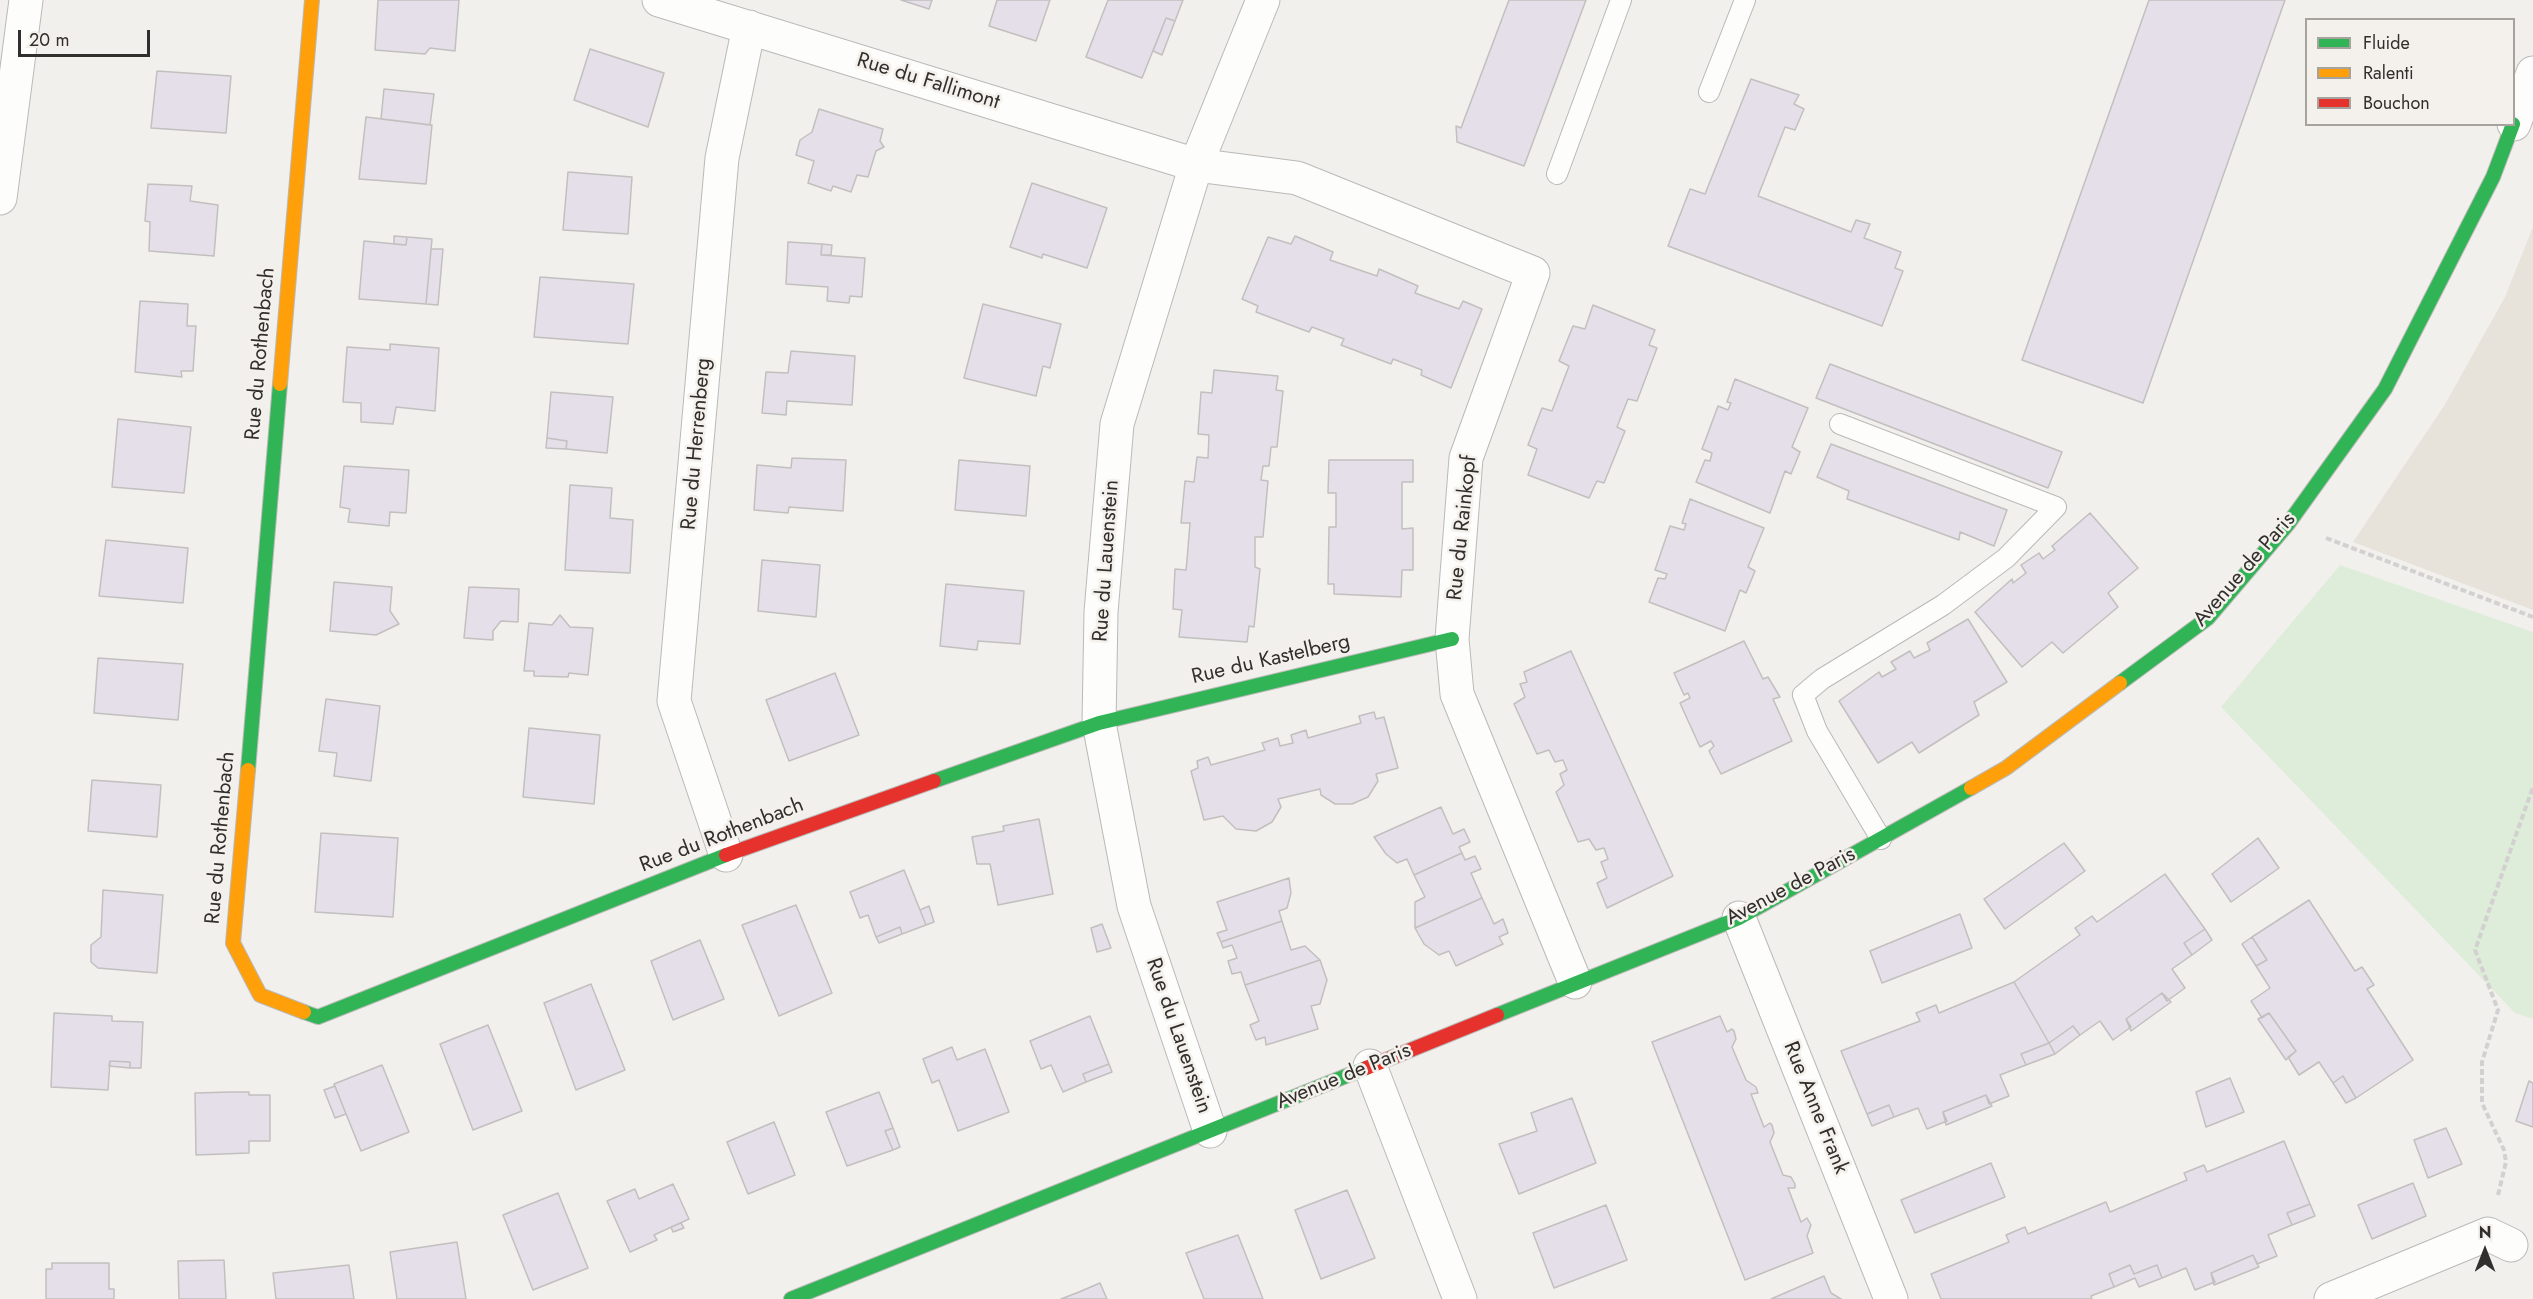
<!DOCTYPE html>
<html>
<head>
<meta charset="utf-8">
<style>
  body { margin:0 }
  #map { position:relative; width:2533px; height:1299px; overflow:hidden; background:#f2f0ed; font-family:Jost,sans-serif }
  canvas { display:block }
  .legend { position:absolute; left:2305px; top:18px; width:210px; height:108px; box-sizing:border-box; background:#f4f0eb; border:2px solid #a6a39f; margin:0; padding:8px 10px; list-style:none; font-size:18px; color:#312f2d }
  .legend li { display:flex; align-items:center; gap:12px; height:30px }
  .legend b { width:30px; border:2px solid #a6a39f }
  .north { position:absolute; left:2455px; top:1221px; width:60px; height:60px; -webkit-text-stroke:4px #f4f0eb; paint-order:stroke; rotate:0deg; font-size:16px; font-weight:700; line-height:24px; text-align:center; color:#312f2d }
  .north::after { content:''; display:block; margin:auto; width:21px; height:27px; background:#312f2d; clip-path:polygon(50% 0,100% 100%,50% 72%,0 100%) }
  .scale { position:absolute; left:18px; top:30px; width:132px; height:27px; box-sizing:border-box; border:3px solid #312f2d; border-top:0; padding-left:8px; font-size:18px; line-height:21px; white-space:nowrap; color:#312f2d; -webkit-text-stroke:4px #f4f0eb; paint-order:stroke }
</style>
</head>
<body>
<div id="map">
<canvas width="2533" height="1299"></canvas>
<ul class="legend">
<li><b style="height:8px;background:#30b455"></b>Fluide</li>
<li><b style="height:8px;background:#ff9f0a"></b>Ralenti</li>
<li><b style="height:8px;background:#e5322d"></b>Bouchon</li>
</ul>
<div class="north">N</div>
<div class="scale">20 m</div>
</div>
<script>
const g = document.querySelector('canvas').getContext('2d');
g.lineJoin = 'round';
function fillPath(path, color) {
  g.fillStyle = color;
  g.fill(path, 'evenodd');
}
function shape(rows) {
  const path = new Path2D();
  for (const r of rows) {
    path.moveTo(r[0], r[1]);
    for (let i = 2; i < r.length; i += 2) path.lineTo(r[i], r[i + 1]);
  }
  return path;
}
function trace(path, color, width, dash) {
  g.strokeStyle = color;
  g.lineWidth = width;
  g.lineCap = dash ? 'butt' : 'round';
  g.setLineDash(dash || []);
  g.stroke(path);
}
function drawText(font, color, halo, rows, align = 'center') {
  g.font = font + ' Jost,sans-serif';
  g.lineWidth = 5;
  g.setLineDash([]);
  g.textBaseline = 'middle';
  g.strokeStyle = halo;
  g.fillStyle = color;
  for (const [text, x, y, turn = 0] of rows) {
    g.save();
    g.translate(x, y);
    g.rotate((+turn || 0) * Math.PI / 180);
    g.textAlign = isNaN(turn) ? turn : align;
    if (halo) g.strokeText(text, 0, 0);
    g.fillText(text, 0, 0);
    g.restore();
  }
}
const built = shape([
  [2533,227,2533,610,2353,542,2444,406,2505,297]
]);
const green = shape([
  [2340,565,2533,632,2533,1019,2515,1013,2221,707]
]);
const building = shape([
  [378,0,459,0,455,51,430,48,425,54,375,50,378,0],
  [901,0,932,0,929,9,901,0],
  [997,0,1050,0,1036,41,989,26,997,0],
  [1108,0,1183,0,1175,21,1166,18,1142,78,1086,57,1108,0],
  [1509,0,1586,0,1524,166,1457,142,1456,126,1461,128,1509,0],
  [2149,0,2285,0,2143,403,2022,360,2149,0],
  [1166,18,1175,21,1162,55,1153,51,1166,18],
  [590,49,664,73,648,127,574,100,590,49],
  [157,71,231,76,226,133,151,128,157,71],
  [1751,79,1799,95,1794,104,1804,109,1795,130,1785,127,1758,196,1851,232,1856,220,1870,224,1864,238,1901,252,1895,268,1903,271,1882,326,1668,246,1690,189,1705,194,1751,79],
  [384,89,434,94,430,125,381,119,384,89],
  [819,109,883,129,880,141,884,147,876,151,868,177,857,175,851,192,833,186,831,191,808,183,814,161,796,155,800,140,812,132,819,109],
  [366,117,432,125,426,184,359,179,366,117],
  [568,172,632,177,628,234,563,230,568,172],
  [1032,183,1107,208,1087,268,1043,254,1042,258,1010,247,1032,183],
  [148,184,192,186,190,201,218,205,214,256,149,251,150,222,145,221,148,184],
  [394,236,407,237,406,245,394,244,394,236],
  [1295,236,1333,252,1330,260,1377,276,1379,269,1418,286,1415,293,1459,309,1463,301,1482,309,1451,388,1421,375,1422,370,1393,359,1391,364,1341,345,1344,339,1312,327,1309,332,1256,312,1258,306,1242,299,1268,237,1291,244,1295,236],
  [407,237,432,239,426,304,359,299,364,241,406,245,407,237],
  [788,242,822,244,821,255,865,258,862,297,850,296,849,303,827,301,828,287,786,284,788,242],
  [822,244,832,245,831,255,821,255,822,244],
  [431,249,443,249,438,305,426,304,431,249],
  [540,277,634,284,628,344,534,337,540,277],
  [140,301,188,304,187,326,196,326,193,371,181,371,182,377,135,372,140,301],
  [983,304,1061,324,1050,368,1043,366,1036,396,964,378,983,304],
  [1593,305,1655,330,1649,345,1657,348,1637,401,1628,399,1617,427,1625,431,1604,483,1597,481,1589,498,1528,475,1537,449,1528,445,1542,408,1552,411,1564,379,1569,366,1559,361,1573,326,1585,329,1593,305],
  [390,344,439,348,435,411,396,407,393,424,361,422,361,403,343,402,347,347,390,350,390,344],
  [791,351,855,356,852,405,787,401,786,415,762,413,766,372,788,373,791,351],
  [1830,364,2062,452,2048,488,1816,398,1830,364],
  [1214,370,1278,376,1276,390,1283,391,1277,447,1271,447,1269,466,1263,466,1261,480,1268,481,1263,537,1255,537,1255,567,1260,569,1254,627,1249,626,1247,642,1179,637,1182,610,1173,609,1175,569,1186,570,1187,560,1190,523,1181,523,1185,481,1194,482,1197,457,1208,458,1209,435,1198,434,1201,392,1212,393,1214,370],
  [1735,379,1808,408,1792,447,1800,452,1791,474,1785,471,1770,513,1696,482,1705,460,1710,461,1712,453,1702,449,1718,406,1728,410,1731,403,1727,402,1735,379],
  [551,392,613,397,607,453,566,449,567,441,547,438,551,392],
  [118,419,191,427,184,493,112,487,118,419],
  [547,438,567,441,566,449,546,448,547,438],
  [1831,444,2007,510,1994,546,1960,532,1959,540,1847,499,1849,491,1817,477,1831,444],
  [792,458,846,460,843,511,789,507,788,513,754,510,757,465,791,468,792,458],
  [959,460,1030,466,1026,516,955,510,959,460],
  [1329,460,1413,460,1413,482,1402,482,1402,529,1413,528,1413,570,1402,570,1401,597,1334,594,1334,584,1328,584,1329,527,1336,527,1336,493,1328,493,1329,460],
  [344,466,409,470,406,513,390,512,389,526,348,522,350,509,340,507,344,466],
  [570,485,612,488,610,518,633,520,630,573,565,570,570,485],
  [1690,499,1764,528,1748,567,1755,571,1746,593,1740,590,1725,631,1649,602,1658,578,1665,579,1667,574,1655,570,1670,526,1684,530,1686,524,1682,523,1690,499],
  [2090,513,2138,568,2108,593,2118,607,2063,653,2052,642,2022,667,1975,612,2012,579,2013,583,2026,573,2021,565,2039,553,2043,559,2055,550,2052,546,2090,513],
  [106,540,188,548,183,603,99,596,106,540],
  [762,560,820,565,816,617,758,611,762,560],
  [334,582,392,587,390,611,399,624,376,635,330,631,334,582],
  [946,584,1024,591,1020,644,978,641,977,650,940,646,946,584],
  [469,587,519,589,518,622,501,621,493,631,493,640,464,638,469,587],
  [560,615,570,627,593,628,588,675,569,673,568,677,534,676,534,671,524,671,529,623,552,625,560,615],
  [1968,619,2007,682,1974,702,1979,715,1919,753,1912,742,1878,763,1839,701,1879,672,1882,677,1896,669,1891,662,1910,651,1914,658,1930,650,1927,643,1968,619],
  [1744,641,1763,679,1768,677,1780,697,1773,699,1792,741,1721,774,1709,751,1714,746,1711,741,1700,747,1680,703,1690,698,1688,693,1684,695,1674,673,1744,641],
  [1571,651,1673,876,1607,908,1597,883,1607,878,1601,862,1608,859,1604,848,1596,850,1589,839,1578,842,1556,792,1564,785,1560,774,1567,770,1563,760,1555,762,1549,750,1537,754,1514,704,1525,697,1520,684,1527,682,1524,672,1571,651],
  [98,658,183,664,178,720,94,713,98,658],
  [835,673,859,735,789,761,766,700,835,673],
  [326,699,380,706,371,781,334,776,337,753,319,751,326,699],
  [1374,712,1376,719,1384,717,1398,768,1376,774,1378,781,1368,797,1352,804,1335,804,1321,795,1320,789,1278,799,1281,807,1272,822,1256,831,1236,829,1223,816,1204,820,1191,771,1198,768,1197,761,1208,757,1211,765,1265,750,1262,743,1278,738,1280,746,1293,743,1291,735,1306,730,1308,738,1361,723,1359,716,1374,712],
  [529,728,600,735,594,804,523,797,529,728],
  [92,780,161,785,157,837,88,831,92,780],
  [1441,807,1453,834,1464,829,1470,842,1459,847,1462,853,1414,875,1407,859,1397,863,1386,854,1374,837,1441,807],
  [1039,819,1053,894,998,905,990,864,977,864,972,837,1004,831,1003,826,1039,819],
  [321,833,398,838,393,917,315,912,321,833],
  [2258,838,2279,868,2231,902,2212,874,2258,838],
  [2064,843,2085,871,2005,929,1984,899,2064,843],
  [1462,853,1465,860,1475,856,1481,869,1471,873,1482,898,1415,928,1415,902,1425,897,1414,875,1462,853],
  [904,870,926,925,902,934,900,927,876,937,868,915,860,918,850,892,904,870],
  [2165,874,2205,929,2184,943,2192,955,2172,969,2185,988,2167,1001,2162,993,2126,1019,2131,1027,2113,1040,2100,1021,2080,1035,2073,1026,2049,1043,2014,982,2080,935,2075,928,2092,916,2097,922,2165,874],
  [1289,878,1291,893,1287,908,1279,911,1282,921,1221,942,1217,933,1227,930,1217,902,1289,878],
  [103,890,163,895,157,973,98,968,91,962,91,945,101,937,103,890],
  [1482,898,1494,924,1503,919,1508,933,1499,937,1503,944,1456,966,1449,951,1439,955,1424,944,1415,928,1482,898],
  [2309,900,2355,971,2362,967,2374,985,2367,989,2413,1060,2356,1098,2343,1076,2333,1083,2319,1062,2299,1075,2288,1057,2296,1051,2269,1013,2262,1018,2251,1001,2270,988,2256,966,2267,960,2252,937,2309,900],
  [796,905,832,993,779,1016,742,925,796,905],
  [929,906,934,922,926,925,920,910,929,906],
  [1960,914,1972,948,1882,983,1870,951,1960,914],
  [1282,921,1291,950,1305,946,1320,960,1245,985,1241,972,1232,974,1228,961,1237,958,1232,945,1223,948,1221,942,1282,921],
  [1102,924,1111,948,1097,952,1091,928,1102,924],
  [900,927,902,934,879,943,876,937,900,927],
  [2205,929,2212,940,2192,955,2184,943,2205,929],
  [2252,937,2267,960,2256,966,2242,944,2252,937],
  [700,940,724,999,673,1020,651,961,700,940],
  [1320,960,1327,980,1320,1004,1311,1006,1318,1029,1266,1045,1265,1037,1256,1040,1250,1025,1259,1021,1245,985,1320,960],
  [2014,982,2049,1043,2021,1054,2026,1065,2000,1075,2009,1096,1989,1104,1986,1095,1943,1112,1947,1121,1927,1129,1918,1108,1894,1117,1889,1105,1867,1114,1841,1051,1920,1021,1916,1013,1936,1005,1939,1013,2014,982],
  [591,984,625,1070,576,1090,544,1003,591,984],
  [2162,993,2171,1002,2131,1031,2126,1019,2162,993],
  [54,1013,112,1016,112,1021,143,1022,141,1068,130,1068,130,1062,110,1061,108,1090,51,1087,54,1013],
  [2269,1013,2296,1051,2286,1060,2258,1019,2269,1013],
  [1090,1016,1109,1064,1083,1074,1086,1082,1063,1092,1051,1065,1041,1069,1030,1041,1090,1016],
  [1720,1016,1727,1032,1732,1029,1734,1031,1736,1039,1732,1047,1746,1080,1756,1087,1758,1093,1751,1094,1764,1127,1770,1123,1772,1125,1774,1133,1770,1142,1783,1175,1791,1177,1795,1184,1795,1188,1788,1188,1801,1222,1807,1218,1811,1225,1807,1236,1813,1253,1745,1280,1652,1042,1720,1016],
  [488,1025,522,1111,473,1130,440,1044,488,1025],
  [2073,1026,2080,1035,2055,1054,2049,1043,2073,1026],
  [2049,1043,2055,1054,2026,1065,2021,1054,2049,1043],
  [952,1047,957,1060,985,1049,1009,1112,958,1131,939,1080,932,1083,923,1059,952,1047],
  [110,1061,130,1062,130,1068,109,1066,110,1061],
  [1109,1064,1112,1072,1086,1082,1083,1074,1109,1064],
  [382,1065,409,1132,361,1151,334,1084,382,1065],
  [2343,1076,2356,1098,2346,1103,2333,1083,2343,1076],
  [2230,1078,2244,1112,2206,1127,2196,1092,2230,1078],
  [2529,1081,2533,1083,2533,1127,2516,1121,2529,1081],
  [335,1086,346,1114,335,1118,324,1090,335,1086],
  [230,1092,249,1092,249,1095,270,1095,270,1141,249,1141,249,1153,196,1155,195,1093,230,1092],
  [879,1092,893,1128,885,1131,893,1150,847,1166,826,1112,879,1092],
  [1986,1095,1992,1106,1946,1125,1943,1112,1986,1095],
  [1572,1098,1596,1163,1519,1194,1499,1144,1537,1131,1531,1113,1572,1098],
  [1889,1105,1894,1117,1872,1126,1867,1114,1889,1105],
  [774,1122,795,1175,748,1194,727,1142,774,1122],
  [893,1128,900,1147,893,1150,885,1131,893,1128],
  [2446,1128,2462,1164,2428,1178,2414,1140,2446,1128],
  [2284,1141,2310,1204,2287,1213,2292,1225,2268,1235,2277,1256,2257,1264,2253,1255,2211,1273,2215,1282,2195,1290,2186,1268,2162,1278,2157,1265,2134,1274,2130,1265,2109,1274,2114,1287,2091,1296,2092,1299,1941,1299,1931,1274,2009,1242,2006,1235,2025,1227,2028,1234,2106,1202,2110,1212,2187,1180,2184,1173,2204,1165,2207,1172,2284,1141],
  [1991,1163,2005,1197,1915,1233,1901,1200,1991,1163],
  [2413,1183,2426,1216,2372,1239,2358,1205,2413,1183],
  [673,1184,689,1219,654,1235,657,1240,630,1252,607,1201,635,1189,639,1199,673,1184],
  [1347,1190,1375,1258,1321,1279,1295,1210,1347,1190],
  [558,1193,588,1268,533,1290,503,1215,558,1193],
  [2310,1204,2315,1216,2292,1225,2287,1213,2310,1204],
  [1606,1205,1627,1260,1554,1288,1533,1233,1606,1205],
  [681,1223,684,1228,673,1232,671,1227,681,1223],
  [1238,1235,1263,1299,1204,1299,1186,1253,1238,1235],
  [457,1242,466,1299,397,1299,390,1252,457,1242],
  [2253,1255,2259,1267,2214,1285,2211,1273,2253,1255],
  [224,1260,226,1299,179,1299,178,1261,224,1260],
  [52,1263,109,1263,109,1289,114,1289,114,1299,46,1299,46,1269,52,1269,52,1263],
  [349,1265,354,1299,276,1299,273,1273,349,1265],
  [2130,1265,2134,1274,2157,1265,2162,1278,2139,1287,2135,1278,2114,1287,2109,1274,2130,1265],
  [1824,1276,1831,1293,1841,1299,1771,1299,1824,1276],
  [1100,1283,1107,1299,1061,1299,1079,1292,1100,1283]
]);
const path = shape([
  [2326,538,2533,617],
  [2498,1195,2506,1162,2504,1150,2482,1103,2482,1062,2498,1010,2475,950,2533,787]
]);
const lane = shape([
  [1709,92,1745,0],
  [1557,174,1621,0],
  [1840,424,2056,507,2006,558,1943,605,1822,679,1803,695,1817,731,1881,839]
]);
const street = shape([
  [659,0,1196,165,1297,178,1533,273,1466,458,1452,639,1457,694,1575,982],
  [2514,124,2533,73],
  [0,198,26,0],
  [726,855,674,701,722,158,749,27],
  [1739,918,1891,1299],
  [1370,1066,1460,1299],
  [1210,1131,1134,906,1099,723,1101,612,1117,424,1196,165,1263,0],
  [2331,1299,2488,1234,2511,1245]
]);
const fast = shape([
  [2120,683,2208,618,2288,524,2385,389,2493,177,2513,124],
  [248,770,280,384],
  [934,781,1099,723,1452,639],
  [304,1012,318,1017,726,855],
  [1497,1015,1739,918,1971,788],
  [791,1299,1366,1068]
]);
const slow = shape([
  [280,384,312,0],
  [248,770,233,943,260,995,304,1012],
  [1971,788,2006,768,2120,683]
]);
const jam = shape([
  [726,855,934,781],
  [1366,1068,1497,1015]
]);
const streetNames = [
  ["Rue du Fallimont",928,82,17],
  ["Rue du Rothenbach",261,354,-85],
  ["Rue du Herrenberg",697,444,-85],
  ["Rue du Rainkopf",1463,528,-84],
  ["Rue du Lauenstein",1107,561,-86],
  ["Avenue de Paris",2245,570,-49],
  ["Rue du Kastelberg",1271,660,-13],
  ["Rue du Rothenbach",722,836,-21],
  ["Rue du Rothenbach",221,838,-85],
  ["Avenue de Paris",1791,887,-28],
  ["Rue du Lauenstein",1178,1036,71],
  ["Avenue de Paris",1344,1077,-22],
  ["Rue Anne Frank",1815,1108,68]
];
fillPath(built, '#e7e2da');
fillPath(green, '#deecda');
fillPath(building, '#e4dfe8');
trace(building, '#c1c0bf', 1.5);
trace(lane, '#bab9b7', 22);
trace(street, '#bab9b7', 35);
trace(fast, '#bab9b7', 16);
trace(slow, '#bab9b7', 16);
trace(jam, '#bab9b7', 16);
trace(path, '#d2d0d0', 4, [6, 3]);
trace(lane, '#fdfdfc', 20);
trace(street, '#fdfdfc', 33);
trace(fast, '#30b455', 14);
trace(slow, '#ff9f0a', 14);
trace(jam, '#e5322d', 14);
drawText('21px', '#312f2d', '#f4f0eb', streetNames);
</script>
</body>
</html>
